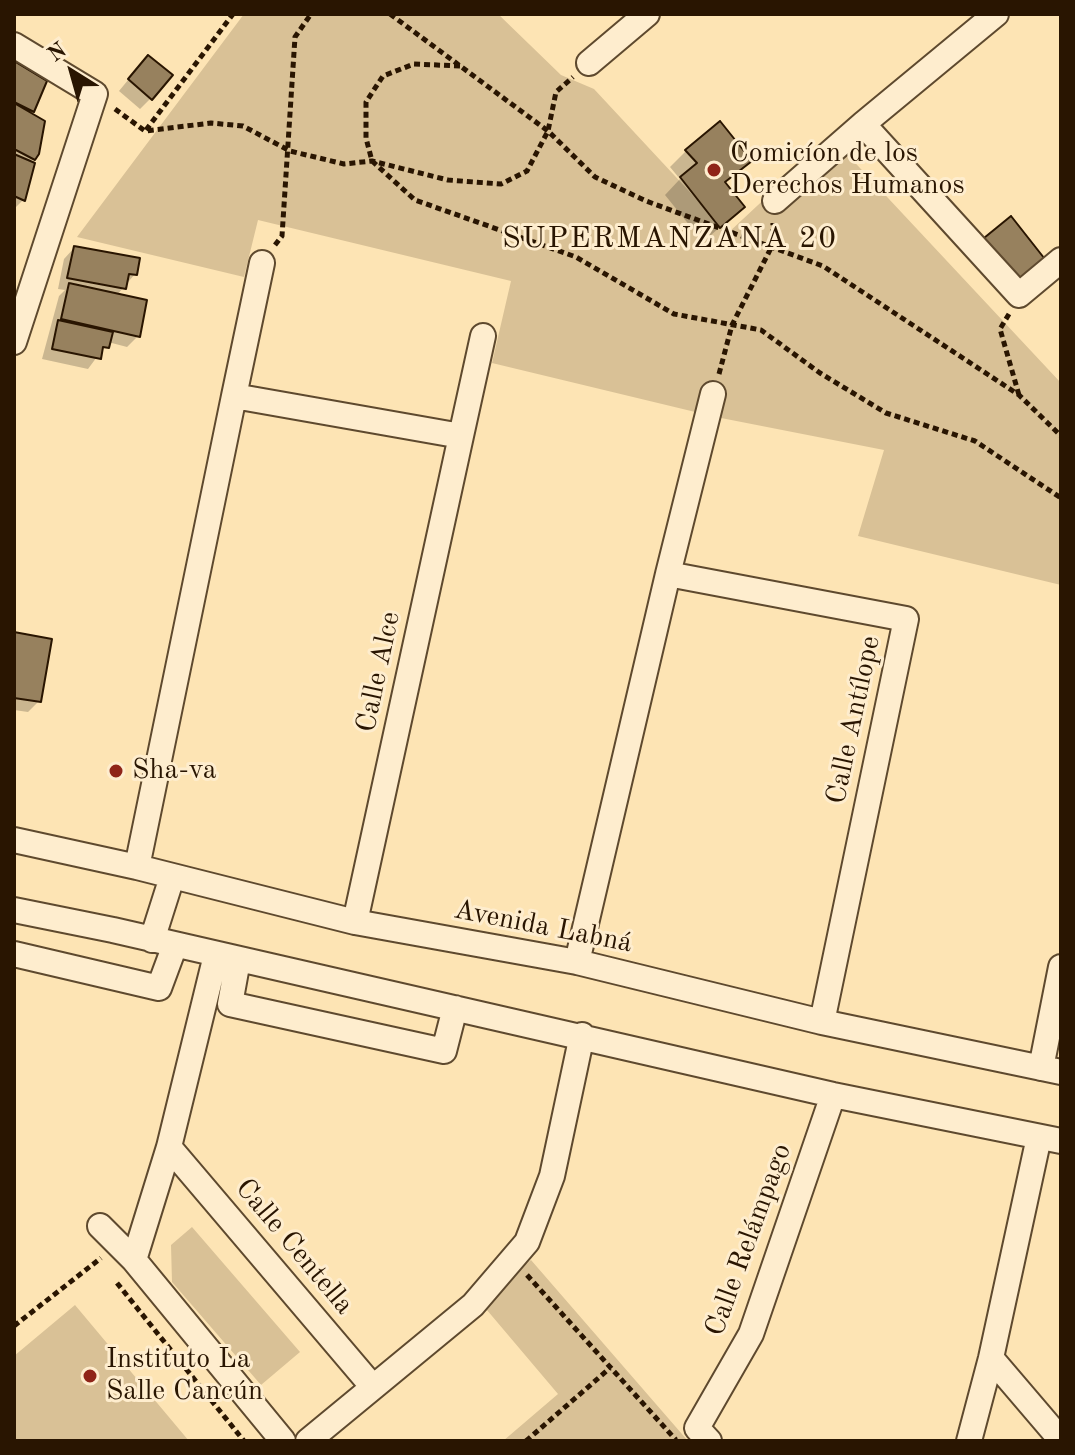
<!DOCTYPE html>
<html>
<head>
<meta charset="utf-8">
<style>
  body { margin:0 }
  #map { position:relative; width:1075px; height:1455px; overflow:hidden; background:#fde4b4; font-family:"Old Standard TT",serif }
  canvas { display:block }
  .frame { position:absolute; inset:0; border:16px solid #291501; pointer-events:none }
  .north { position:absolute; left:32px; top:32px; width:80px; height:80px; -webkit-text-stroke:6px #feedce; paint-order:stroke; rotate:323deg; font-size:22px; font-weight:700; line-height:32px; text-align:center; color:#291501 }
  .north::after { content:''; display:block; margin:auto; width:28px; height:36px; background:#291501; clip-path:polygon(50% 0,100% 100%,50% 72%,0 100%) }
</style>
</head>
<body>
<div id="map">
<canvas width="1075" height="1455"></canvas>
<div class="frame"></div>
<div class="north">N</div>
</div>
<script>
const g = document.querySelector('canvas').getContext('2d');
g.lineJoin = 'round';
function fillPath(path, color) {
  g.fillStyle = color;
  g.fill(path, 'evenodd');
}
function shape(rows) {
  const path = new Path2D();
  for (const r of rows) {
    path.moveTo(r[0], r[1]);
    for (let i = 2; i < r.length; i += 2) path.lineTo(r[i], r[i + 1]);
  }
  return path;
}
function trace(path, color, width, dash) {
  g.strokeStyle = color;
  g.lineWidth = width;
  g.lineCap = dash ? 'butt' : 'round';
  g.setLineDash(dash || []);
  g.stroke(path);
}
function drawText(font, color, halo, rows, align = 'center') {
  g.font = font + ' "Old Standard TT",serif';
  g.lineWidth = 6;
  g.setLineDash([]);
  g.textBaseline = 'middle';
  g.strokeStyle = halo;
  g.fillStyle = color;
  for (const [text, x, y, turn = 0] of rows) {
    g.save();
    g.translate(x, y);
    g.rotate((+turn || 0) * Math.PI / 180);
    g.textAlign = isNaN(turn) ? turn : align;
    if (halo) g.strokeText(text, 0, 0);
    g.fillText(text, 0, 0);
    g.restore();
  }
}
const green = shape([
  [244,14,498,14,561,75,594,89,728,233,831,137,1061,383,1061,585,858,536,884,450,716,417,492,363,511,281,258,220,244,277,77,237],
  [192,1227,300,1352,261,1385,172,1282,171,1245],
  [531,1260,688,1441,503,1441,558,1394,481,1303],
  [75,1305,189,1441,14,1441,14,1356]
]);
const shadow = shape([
  [14,64,32,111,29,114,37,153,29,163,23,200,14,209],
  [138,68,151,98,140,109,119,91],
  [686,151,749,160,724,184,743,207,703,242,665,195,680,179,670,167],
  [74,248,135,274,117,295,138,336,127,347,108,342,88,369,42,359,59,296,65,290,58,289,64,259],
  [14,634,39,701,28,712,14,710]
]);
const building = shape([
  [148,55,173,75,152,100,128,79,148,55],
  [14,61,47,81,34,112,14,102,14,61],
  [14,103,45,121,39,154,35,160,14,149,14,103],
  [720,121,752,161,725,182,745,207,720,228,680,177,697,163,685,150,720,121],
  [14,154,35,163,25,201,14,196,14,154],
  [1011,216,1048,263,1021,285,984,238,1011,216],
  [74,246,140,258,137,275,129,274,126,289,67,278,74,246],
  [69,283,147,300,140,337,61,319,69,283],
  [58,320,113,332,109,348,103,347,101,359,52,349,58,320],
  [14,632,52,639,41,702,14,698,14,632]
]);
const path = shape([
  [390,14,548,131,595,177,646,201,823,266,1019,395,1061,436],
  [460,66,414,64,383,76,366,102,366,138,372,161,415,200,576,257,674,314,761,330,820,373,886,413,975,441,1061,498],
  [115,109,145,131,211,123,243,126,290,151,344,164,372,161,448,180,501,184,527,171,548,131,556,92,573,77],
  [146,130,233,14],
  [275,245,282,236,295,37,311,14],
  [1009,314,1000,329,1019,395],
  [719,374,732,325,772,246,773,223],
  [527,1275,676,1440],
  [117,1283,244,1441],
  [14,1326,101,1258],
  [526,1441,610,1368]
]);
const minor = shape([
  [996,14,863,124,1019,295,1061,260],
  [14,45,95,94,14,342],
  [589,63,647,14],
  [775,201,863,124],
  [234,396,262,263],
  [461,436,483,336],
  [668,574,713,394],
  [14,840,137,867,355,922,577,962,822,1022,1061,1072],
  [137,867,234,396,461,436,355,922],
  [14,910,113,930,833,1095,1061,1141],
  [152,940,172,877],
  [14,954,159,988,175,945],
  [216,955,169,1147,134,1260,283,1441],
  [238,960,230,1004,444,1051,455,1008],
  [577,962,668,574,906,619,822,1022],
  [1041,1068,1061,967],
  [169,1147,372,1386],
  [100,1226,134,1260],
  [991,1358,1061,1440],
  [308,1441,473,1305,527,1242,552,1176,582,1035],
  [709,1441,697,1428,751,1334,833,1095],
  [969,1441,991,1358,1039,1137]
]);
const markers = [
  [714,170,8,"#8f2418"],
  [116,771,8,"#8f2418"],
  [90,1376,8,"#8f2418"]
];
const poiNames = [
  ["Comicíon de los",730,154],
  ["Derechos Humanos",730,186],
  ["Sha-va",132,771],
  ["Instituto La",106,1360],
  ["Salle Cancún",106,1392]
];
const streetNames = [
  ["Calle Alce",379,672,-78],
  ["Calle Antílope",854,720,-78],
  ["Avenida Labná",543,927,11],
  ["Calle Relámpago",749,1240,-70],
  ["Calle Centella",294,1247,50]
];
const neighbourhoodNames = [
  ["SUPERMANZANA 20",670,239]
];
fillPath(green, '#d9c196');
fillPath(shadow, '#0003');
fillPath(building, '#97815e');
trace(building, '#291501', 2);
trace(minor, '#5e492e', 28);
trace(path, '#291501', 5, [6, 4]);
trace(minor, '#feedce', 24);
for (const [x, y, r, color] of markers) {
  const dot = new Path2D();
  dot.arc(x, y, r, 0, 2 * Math.PI);
  g.fillStyle = color;
  g.fill(dot);
  trace(dot, '#feedce', 3);
}
drawText('28px', '#291501', '#feedce', poiNames, 'left');
drawText('28px', '#291501', '#feedce', streetNames);
g.letterSpacing = '2px';
drawText('30px', '#291501', '#feedce', neighbourhoodNames);
g.letterSpacing = '0px';
</script>
</body>
</html>
